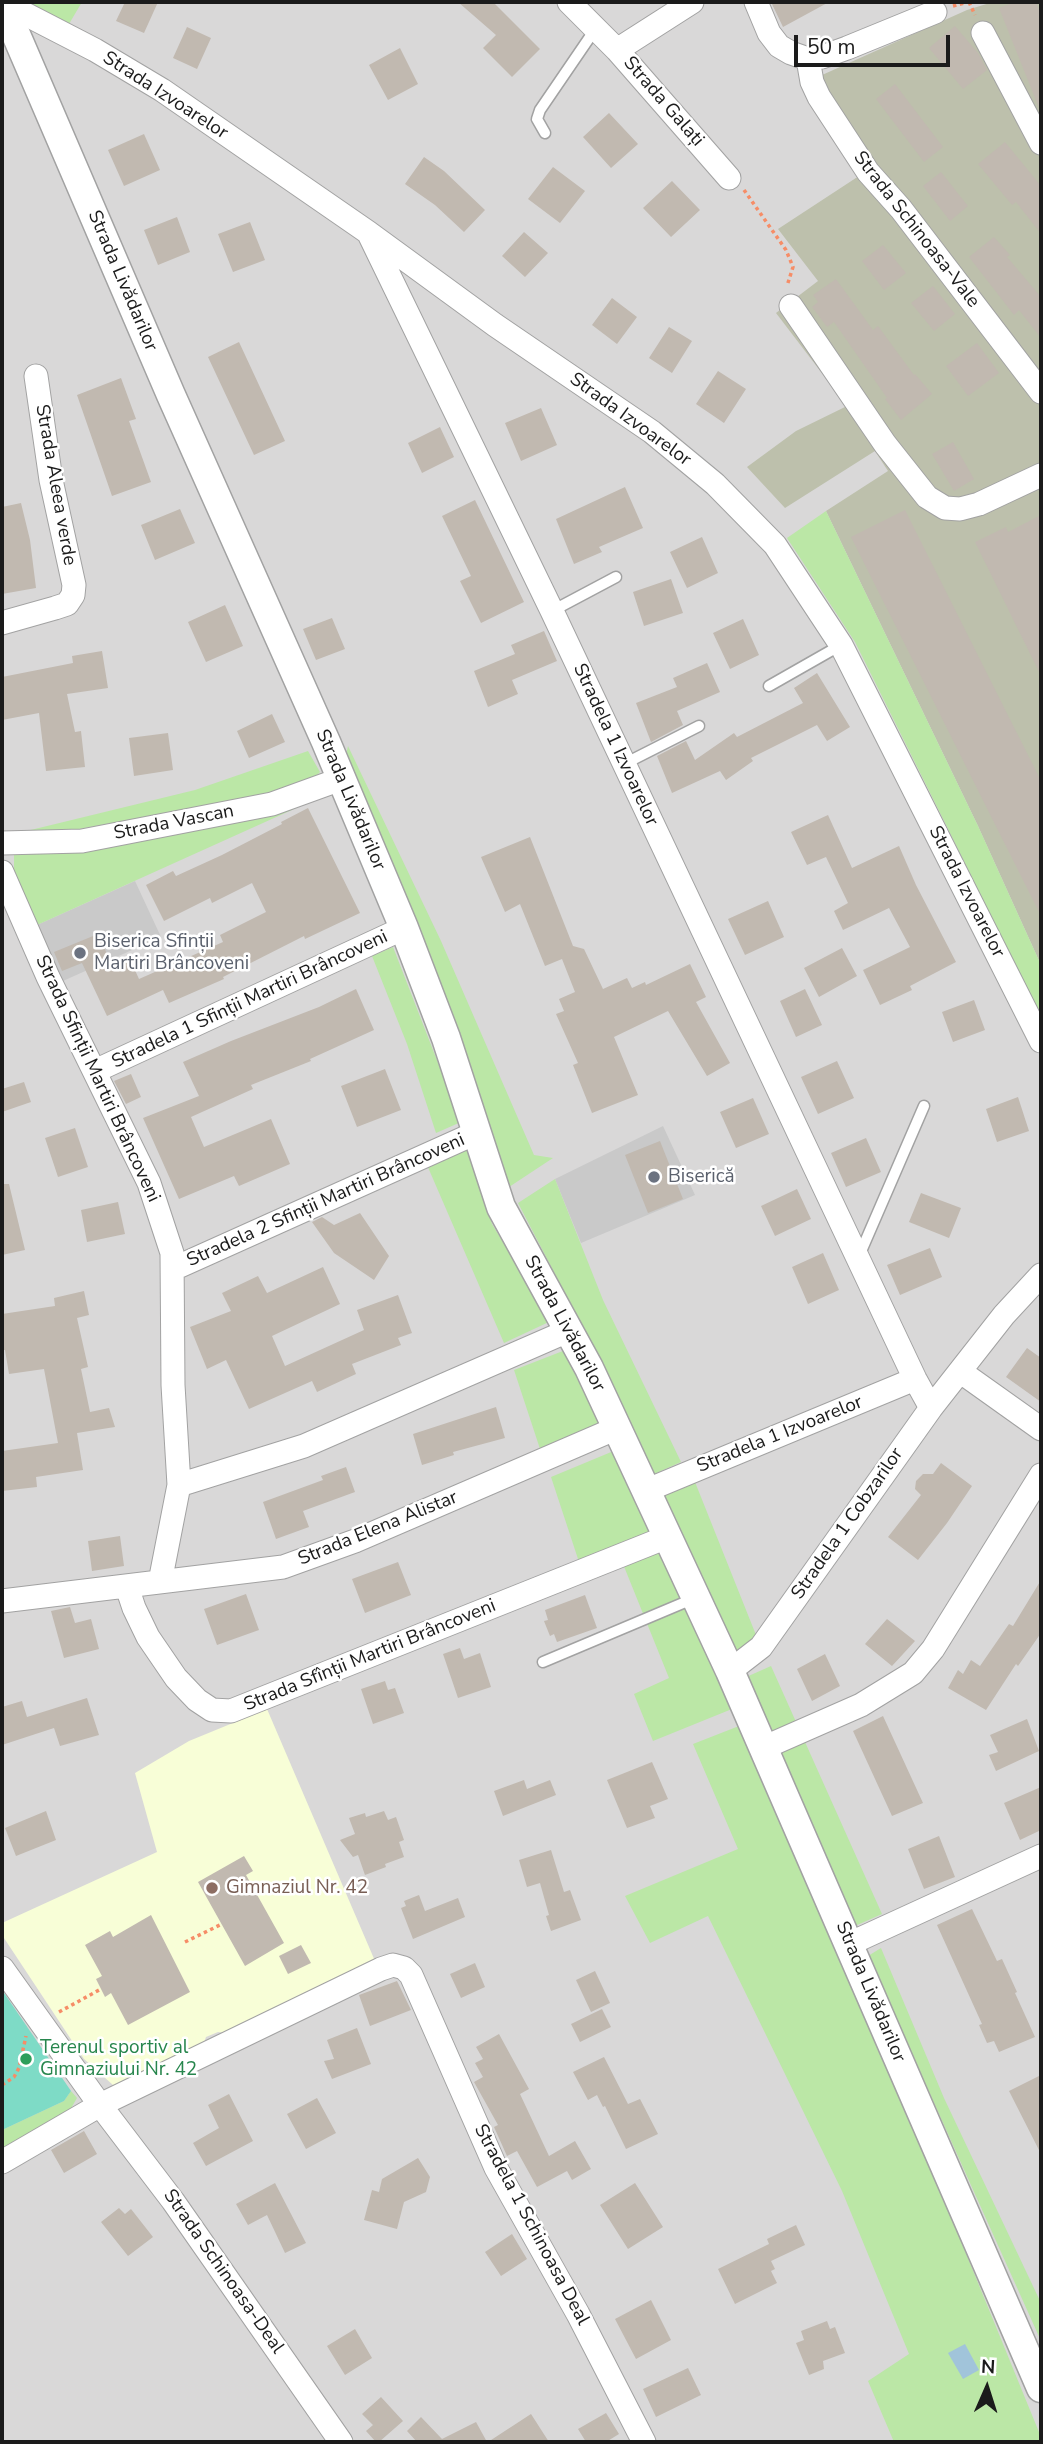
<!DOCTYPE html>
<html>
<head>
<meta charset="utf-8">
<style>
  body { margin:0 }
  #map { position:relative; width:1043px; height:2444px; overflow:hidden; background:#eceae0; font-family:"Nunito Sans",sans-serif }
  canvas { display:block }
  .frame { position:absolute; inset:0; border:4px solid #1b1b1b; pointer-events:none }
  .north { position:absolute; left:952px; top:2353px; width:70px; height:70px; -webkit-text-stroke:5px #fff; paint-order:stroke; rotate:3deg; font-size:19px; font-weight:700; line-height:28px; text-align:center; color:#1b1b1b }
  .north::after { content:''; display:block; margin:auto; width:24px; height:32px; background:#1b1b1b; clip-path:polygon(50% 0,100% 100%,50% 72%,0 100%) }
  .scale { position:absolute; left:794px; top:35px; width:156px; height:32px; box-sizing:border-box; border:4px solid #1b1b1b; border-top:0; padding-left:9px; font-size:21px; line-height:24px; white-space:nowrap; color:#1b1b1b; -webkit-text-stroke:5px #fff; paint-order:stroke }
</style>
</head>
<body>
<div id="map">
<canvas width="1043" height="2444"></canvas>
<div class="frame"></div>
<div class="north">N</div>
<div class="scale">50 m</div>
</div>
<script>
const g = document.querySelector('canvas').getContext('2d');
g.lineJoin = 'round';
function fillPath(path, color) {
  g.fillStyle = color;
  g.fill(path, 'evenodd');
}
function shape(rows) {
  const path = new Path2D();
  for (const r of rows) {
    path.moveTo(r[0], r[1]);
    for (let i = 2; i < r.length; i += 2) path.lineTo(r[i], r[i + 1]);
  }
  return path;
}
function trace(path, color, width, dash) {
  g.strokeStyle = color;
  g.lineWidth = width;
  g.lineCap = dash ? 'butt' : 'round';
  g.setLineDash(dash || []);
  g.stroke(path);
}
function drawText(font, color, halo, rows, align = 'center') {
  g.font = font + ' "Nunito Sans",sans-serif';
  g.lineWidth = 5;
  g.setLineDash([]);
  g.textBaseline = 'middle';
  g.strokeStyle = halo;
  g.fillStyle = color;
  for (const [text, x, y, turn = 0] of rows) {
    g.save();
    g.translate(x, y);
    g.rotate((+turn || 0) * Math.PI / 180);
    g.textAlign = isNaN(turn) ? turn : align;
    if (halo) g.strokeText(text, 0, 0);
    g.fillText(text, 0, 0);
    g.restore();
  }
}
const residential = shape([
  [2,2,1041,2,1041,2442,2,2442]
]);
const education = shape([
  [267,1709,375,1961,228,2033,218,2032,206,2037,202,2048,124,2087,113,2085,84,2059,2,1935,2,1923,157,1852,135,1773,189,1741]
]);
const religious = shape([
  [135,881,161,937,63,981,37,925],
  [663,1126,695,1195,581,1243,555,1179]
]);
const construction = shape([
  [993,2,1041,2,1041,965,978,826,826,511,888,471,875,451,785,508,747,467,796,431,847,406,776,313,818,281,778,229,862,174,802,84,967,10]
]);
const grass = shape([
  [25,2,82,2,69,24],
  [826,511,978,826,1041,965,1041,1016,855,642,787,538],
  [348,746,441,941,534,1155,553,1158,506,1189,430,955,344,764],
  [308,751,320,772,308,784,250,798,62,832,6,836,195,790],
  [325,795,37,925,14,871,14,850],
  [393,947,461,1122,436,1133,407,1044,372,956],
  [469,1149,492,1224,551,1321,504,1343,427,1165],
  [555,1179,603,1300,681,1462,652,1475,606,1372,518,1203],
  [568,1349,606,1427,542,1455,514,1370],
  [616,1450,654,1533,579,1562,551,1477],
  [695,1482,758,1640,732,1655,661,1495],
  [658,1550,732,1709,653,1741,634,1694,669,1678,623,1564],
  [771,1666,882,1914,855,1926,744,1678],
  [739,1726,927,2158,1041,2437,1041,2442,894,2442,868,2381,909,2354,842,2191,708,1916,650,1943,625,1896,738,1849,693,1744],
  [881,1948,944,2098,1041,2303,1041,2341,868,1956],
  [71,2091,77,2098,63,2122,2,2150,2,2130,64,2101]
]);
const pitch = shape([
  [2,1990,71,2091,64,2101,2,2130]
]);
const water = shape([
  [965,2344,979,2370,963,2379,948,2353]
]);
const building = shape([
  [125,2,158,2,144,33,116,21],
  [458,2,493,2,540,49,512,77,483,48,496,35],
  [771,2,829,2,783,27],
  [1015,2,1036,2,1041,15,1041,113,999,8],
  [955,26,978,53,987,70,963,89,929,48],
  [187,27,211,38,197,69,173,58],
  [400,48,418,84,388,100,369,65],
  [895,84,943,147,924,162,876,99],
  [609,113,638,144,611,168,583,137],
  [144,134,160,170,124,186,108,150],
  [1005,142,1041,186,1041,234,1016,202,1012,205,978,164],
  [424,157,444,171,485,210,464,232,435,205,405,184],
  [553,167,585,191,560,223,528,199],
  [941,172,968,206,950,221,923,186],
  [672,181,700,210,671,237,643,208],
  [177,217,190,252,158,265,144,230],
  [250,222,265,260,233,272,218,234],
  [524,232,548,253,525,277,502,256],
  [994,237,1010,255,1007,257,1041,297,1041,338,1019,310,1014,315,969,257],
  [883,245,906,273,884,290,862,261],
  [836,279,873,330,878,326,914,375,915,374,932,394,901,420,885,399,887,398,834,322,827,327,812,307,818,302,813,295],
  [933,286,955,314,934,331,911,303],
  [612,298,637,317,617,344,592,325],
  [669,327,692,341,672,373,649,358],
  [239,342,285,441,254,455,208,357],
  [977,343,999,373,968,396,946,366],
  [718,371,746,389,724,423,696,404],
  [121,378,136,419,129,421,151,482,112,496,77,395],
  [541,408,557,445,521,461,505,423],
  [440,427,454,457,422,473,408,443],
  [953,442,974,479,954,491,932,454],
  [625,487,643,528,599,547,602,552,574,564,556,519],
  [475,500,524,602,481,623,460,581,471,576,442,516],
  [21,503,30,540,36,588,2,594,2,507],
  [180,509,195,543,155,560,141,525],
  [905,510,1041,781,1041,916,851,537],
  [1041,515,1041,676,975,542,1006,527,1008,532],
  [702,537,718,573,687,588,670,552],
  [671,579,683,613,644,626,633,592],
  [225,605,243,646,206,662,188,622],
  [332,618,345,649,316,660,303,629],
  [743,619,759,655,730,669,713,633],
  [544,631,557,661,512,680,518,694,488,707,474,671,515,654,511,645],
  [102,651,108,688,67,694,75,732,81,731,85,767,46,771,39,713,2,720,2,677,73,663,72,656],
  [707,663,720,692,677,711,683,725,651,742,636,703,677,687,673,678],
  [817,673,850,727,827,741,817,725,751,758,753,761,726,780,720,771,672,793,657,756,686,741,695,760,734,733,737,737,803,703,794,688],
  [272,714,285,742,249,758,237,731],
  [168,733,173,770,134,776,129,738],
  [308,808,360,913,305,939,304,936,223,977,224,979,169,1003,163,990,107,1016,82,963,62,971,54,952,98,934,112,965,129,957,139,979,223,942,220,935,266,912,252,883,212,903,210,898,164,921,146,885,173,871,176,876,222,855,282,824,281,822],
  [828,815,852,868,899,846,916,885,956,962,910,986,912,990,880,1005,863,970,910,947,889,908,843,930,834,911,848,903,826,857,807,865,791,832],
  [530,837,573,946,584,949,603,989,627,978,632,988,645,982,646,985,690,964,706,997,696,1002,730,1063,707,1076,668,1011,614,1037,638,1095,592,1113,573,1065,578,1063,556,1014,564,1011,559,999,575,992,562,959,545,966,520,904,505,912,481,857],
  [768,901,784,937,745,955,728,919],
  [842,948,857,976,819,997,804,968],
  [356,989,374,1030,310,1059,311,1061,251,1085,253,1089,191,1117,204,1147,271,1119,290,1164,239,1186,234,1176,179,1199,143,1118,199,1096,183,1062,231,1041,319,1007],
  [805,989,822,1025,796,1037,780,1001],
  [974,1000,985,1030,953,1042,942,1012],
  [837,1061,854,1098,818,1114,801,1077],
  [385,1069,401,1110,357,1127,341,1086],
  [131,1074,141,1097,126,1104,114,1081],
  [24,1082,31,1102,2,1112,2,1089],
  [1018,1097,1029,1131,997,1142,986,1109],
  [753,1098,769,1134,736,1148,720,1112],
  [75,1128,88,1167,58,1177,45,1138],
  [866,1138,881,1172,846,1187,831,1153],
  [660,1141,683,1199,648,1213,625,1155],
  [2,1184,9,1184,25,1250,2,1255],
  [797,1189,811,1219,775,1236,761,1206],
  [921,1193,961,1208,949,1238,909,1222],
  [118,1202,125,1234,87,1242,81,1210],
  [360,1213,389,1256,374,1280,334,1253,312,1222,322,1217,334,1225],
  [930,1248,942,1277,900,1295,887,1265],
  [823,1253,839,1290,808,1304,792,1267],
  [323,1267,340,1304,272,1336,285,1366,364,1330,357,1310,398,1295,412,1333,398,1338,401,1345,352,1364,356,1374,317,1392,312,1381,249,1409,226,1360,207,1369,190,1327,231,1311,222,1293,258,1276,267,1293],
  [84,1291,89,1315,77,1318,88,1367,81,1369,90,1412,109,1408,115,1427,77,1433,83,1470,36,1477,37,1487,2,1491,2,1451,58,1443,44,1369,9,1374,5,1350,2,1350,2,1314,55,1306,54,1298],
  [1027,1348,1041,1358,1041,1402,1006,1377],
  [496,1407,505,1438,453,1452,454,1455,422,1465,413,1434],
  [941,1463,972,1486,947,1523,918,1560,888,1537,921,1495,915,1489,916,1481,923,1474,933,1474],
  [346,1467,355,1492,303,1511,309,1527,276,1539,263,1502,323,1480,321,1476],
  [120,1536,124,1566,92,1571,88,1541],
  [398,1562,411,1595,365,1613,352,1579],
  [1041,1580,1041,1633,1018,1666,1016,1664,986,1710,948,1688,958,1670,963,1674,971,1660,980,1666,1009,1624,1013,1626],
  [246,1594,259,1630,217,1645,204,1609],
  [585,1595,597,1628,557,1642,554,1634,550,1636,544,1621,548,1620,545,1610],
  [70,1607,75,1623,91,1619,99,1649,64,1658,51,1611],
  [887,1619,915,1641,892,1666,865,1644],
  [460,1648,464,1659,480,1653,491,1687,458,1698,443,1654],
  [825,1654,840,1686,812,1701,797,1669],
  [385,1681,388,1690,395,1688,404,1713,373,1724,361,1689],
  [87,1698,99,1735,60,1746,54,1728,2,1745,2,1707,22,1701,27,1717],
  [883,1716,923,1803,892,1816,853,1731],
  [1027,1719,1039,1751,996,1771,989,1755,998,1752,990,1735],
  [652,1762,668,1799,650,1806,655,1818,627,1828,607,1780],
  [524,1780,527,1789,550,1780,556,1795,503,1816,494,1791],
  [1041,1787,1041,1830,1020,1840,1004,1803],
  [46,1811,56,1840,16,1856,5,1828],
  [384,1811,388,1820,396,1817,404,1840,399,1842,404,1857,385,1864,386,1867,365,1875,358,1855,353,1857,340,1840,355,1834,349,1818,365,1813,366,1817],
  [939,1836,955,1877,924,1889,908,1849],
  [551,1850,564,1892,570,1890,581,1920,551,1931,546,1916,549,1915,540,1883,527,1887,519,1860],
  [244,1856,253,1871,246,1875,284,1943,245,1966,198,1882],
  [419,1895,425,1911,458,1898,465,1917,413,1939,401,1908,406,1906,404,1901],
  [972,1909,997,1961,1002,1959,1017,1992,1015,1993,1035,2037,999,2052,994,2041,987,2043,979,2025,982,2024,937,1925],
  [151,1915,190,1992,128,2025,111,1993,105,1997,96,1979,102,1976,85,1945,110,1931,113,1937],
  [301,1945,311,1963,288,1974,279,1956],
  [475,1963,485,1987,461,1998,450,1974],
  [595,1971,610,2003,591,2012,576,1980],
  [397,1981,411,2010,370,2026,359,1995],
  [602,2009,611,2027,580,2042,571,2024],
  [357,2028,371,2064,332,2079,324,2061,334,2059,327,2040],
  [499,2034,529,2089,520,2094,549,2156,575,2141,591,2169,572,2180,567,2171,537,2187,517,2151,507,2156,494,2127,498,2125,474,2082,483,2077,475,2063,483,2059,476,2047],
  [604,2057,628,2104,640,2099,658,2134,626,2149,605,2106,603,2107,597,2095,588,2100,573,2072],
  [1041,2075,1041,2154,1009,2091],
  [229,2094,253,2141,206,2166,193,2143,219,2128,208,2105],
  [317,2098,336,2133,306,2149,287,2114],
  [84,2131,97,2154,64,2173,51,2150],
  [418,2158,430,2177,426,2192,404,2202,397,2229,364,2220,372,2190,379,2192,382,2179],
  [275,2183,306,2243,285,2253,267,2215,248,2225,236,2204],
  [635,2183,663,2227,628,2249,600,2205],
  [119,2208,125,2214,131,2209,153,2237,128,2256,101,2222],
  [796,2225,805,2245,771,2261,775,2269,771,2271,777,2283,735,2304,718,2269,769,2244,767,2239],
  [512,2234,527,2259,501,2276,485,2252],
  [651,2300,671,2340,636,2359,615,2319],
  [827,2321,830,2329,835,2327,845,2353,823,2361,824,2369,809,2375,796,2343,804,2340,801,2331],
  [355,2329,372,2358,345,2375,327,2346],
  [688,2368,701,2395,656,2417,643,2389],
  [381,2397,403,2421,379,2442,376,2442,366,2431,373,2425,362,2414],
  [606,2413,619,2434,606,2442,586,2442,578,2429],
  [531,2414,549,2442,488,2442],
  [421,2417,442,2439,476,2422,487,2442,417,2442,407,2431]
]);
const path = shape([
  [969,2,975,15],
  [953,6,968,2],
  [744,190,786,250,793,267,787,286],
  [185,1942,222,1924],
  [59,2012,101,1989],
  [2,2085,14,2077,19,2068,26,2036]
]);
const service = shape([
  [545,133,537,119,540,110,596,28],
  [552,611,616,577],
  [769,686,841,645],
  [624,764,699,726],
  [859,1256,924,1106],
  [543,1662,695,1598]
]);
const minor = shape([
  [2,2,95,50,162,90,369,233,495,325,652,432,715,484,775,545,841,645,1041,1041],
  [569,2,617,50,729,178],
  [756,2,769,33,779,46,791,53,808,59,822,57,847,48,935,12],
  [983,33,1041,143],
  [617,50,692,2],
  [808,59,812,82,819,97,868,172,901,209,1041,392],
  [370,236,552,611,915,1379,931,1408],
  [791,306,885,444,927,497,945,508,960,509,979,504,1041,475],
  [2,623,55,608,67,604,73,595,74,585,51,480,36,376],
  [2,843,82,841,272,804,341,779],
  [2,872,48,977,149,1183,172,1253,173,1385,179,1485,160,1582],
  [95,1071,404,928],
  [173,1269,478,1132],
  [961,1372,1041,1429],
  [179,1485,304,1446,570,1330],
  [645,1491,915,1379],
  [127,1587,134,1608,148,1637,176,1678,197,1700,212,1710,231,1711,667,1537],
  [2,1601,283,1567,355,1541,617,1428],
  [730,1671,761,1647,931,1408,1004,1315,1041,1275],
  [763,1748,861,1705,913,1673,933,1649,1041,1475],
  [849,1944,1041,1856],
  [2,1968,100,2105,173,2201,341,2442],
  [2,2162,100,2105,381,1969,393,1965,404,1968,411,1975,496,2168,578,2314,644,2442]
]);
const tertiary = shape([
  [2,2,171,395,326,742,404,928,446,1038,501,1207,589,1368,730,1671,1041,2388]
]);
const markers = [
  [80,953,7,"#6b7280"],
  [654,1177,7,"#6b7280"],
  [212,1888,7,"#8d6e63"],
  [26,2059,7,"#2e9e5b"]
];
const streetNames = [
  ["Strada Izvoarelor",165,96,33],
  ["Strada Galați",663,102,49],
  ["Strada Schinoasa-Vale",916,230,52],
  ["Strada Livădarilor",122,281,67],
  ["Strada Izvoarelor",630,420,36],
  ["Strada Aleea verde",55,485,80],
  ["Stradela 1 Izvoarelor",615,745,65],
  ["Strada Livădarilor",350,800,67],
  ["Strada Vascan",174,823,-11],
  ["Strada Izvoarelor",966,892,63],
  ["Stradela 1 Sfinții Martiri Brâncoveni",250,1000,-25],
  ["Strada Sfinții Martiri Brâncoveni",97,1079,65],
  ["Stradela 2 Sfinții Martiri Brâncoveni",326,1201,-24],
  ["Strada Livădarilor",564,1324,62],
  ["Stradela 1 Izvoarelor",780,1435,-22],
  ["Stradela 1 Cobzarilor",848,1524,-55],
  ["Strada Elena Alistar",378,1529,-22],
  ["Strada Sfînții Martiri Brâncoveni",370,1656,-22],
  ["Strada Livădarilor",870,1992,67],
  ["Stradela 1 Schinoasa Deal",531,2225,62],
  ["Strada Schinoasa-Deal",223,2272,55]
];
const worshipNames = [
  ["Biserica Sfinții",94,942],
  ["Martiri Brâncoveni",94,964],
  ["Biserică",668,1177]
];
const educationNames = [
  ["Gimnaziul Nr. 42",226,1888]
];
const leisureNames = [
  ["Terenul sportiv al",40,2048],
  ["Gimnaziului Nr. 42",40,2070]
];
fillPath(residential, '#d9d8d8');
fillPath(education, '#f8fed7');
fillPath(religious, '#c9c9c9');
fillPath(construction, '#bdc0ac');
fillPath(grass, '#bbe7a6');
fillPath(pitch, '#7edbc6');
fillPath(water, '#a1c4da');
fillPath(building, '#c1b9b0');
trace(service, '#a2a2a2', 13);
trace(minor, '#a2a2a2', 25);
trace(tertiary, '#a2a2a2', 31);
trace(path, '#f68d67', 3.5, [3.5, 3.5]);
trace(service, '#fff', 10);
trace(minor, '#fff', 23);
trace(tertiary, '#fff', 28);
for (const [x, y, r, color] of markers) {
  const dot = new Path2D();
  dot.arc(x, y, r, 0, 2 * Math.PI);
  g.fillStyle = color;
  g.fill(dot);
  trace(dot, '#fff', 2.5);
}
drawText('19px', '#1b1b1b', '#fff', streetNames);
drawText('19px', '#5b616d', '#fff', worshipNames, 'left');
drawText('19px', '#785e54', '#fff', educationNames, 'left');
drawText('19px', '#27864d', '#fff', leisureNames, 'left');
</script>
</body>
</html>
